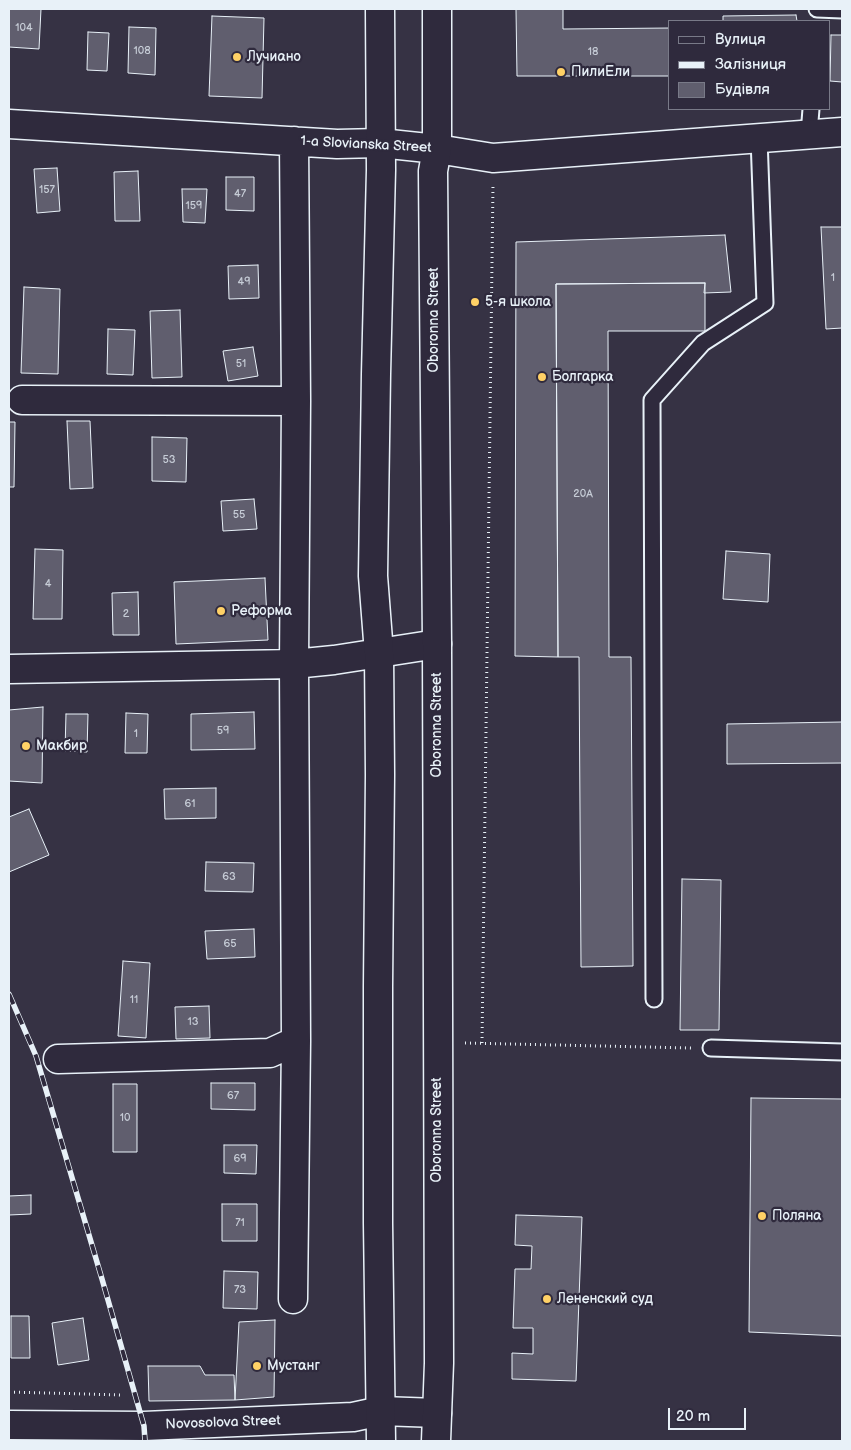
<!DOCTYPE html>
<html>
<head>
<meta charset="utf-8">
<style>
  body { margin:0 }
  #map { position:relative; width:851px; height:1450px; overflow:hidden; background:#363244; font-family:"Balsamiq Sans",sans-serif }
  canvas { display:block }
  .frame { position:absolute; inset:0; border:10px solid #e8f1f8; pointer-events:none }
  .legend { position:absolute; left:668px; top:20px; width:162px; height:90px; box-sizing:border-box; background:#2f2a3d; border:1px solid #797a88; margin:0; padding:6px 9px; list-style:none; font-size:15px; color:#e8f1f8 }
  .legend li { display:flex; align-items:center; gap:10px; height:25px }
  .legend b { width:25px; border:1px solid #797a88 }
  .scale { position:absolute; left:668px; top:1408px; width:78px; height:22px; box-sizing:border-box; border:2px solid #e8f1f8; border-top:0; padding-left:6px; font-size:15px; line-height:18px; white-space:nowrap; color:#e8f1f8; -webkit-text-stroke:4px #2f2a3d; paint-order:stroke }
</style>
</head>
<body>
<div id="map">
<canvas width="851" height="1450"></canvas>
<div class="frame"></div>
<ul class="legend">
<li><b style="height:6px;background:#2f2a3d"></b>Вулиця</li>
<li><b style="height:6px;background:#e8f1f8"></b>Залізниця</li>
<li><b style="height:14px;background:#605e6e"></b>Будівля</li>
</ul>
<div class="scale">20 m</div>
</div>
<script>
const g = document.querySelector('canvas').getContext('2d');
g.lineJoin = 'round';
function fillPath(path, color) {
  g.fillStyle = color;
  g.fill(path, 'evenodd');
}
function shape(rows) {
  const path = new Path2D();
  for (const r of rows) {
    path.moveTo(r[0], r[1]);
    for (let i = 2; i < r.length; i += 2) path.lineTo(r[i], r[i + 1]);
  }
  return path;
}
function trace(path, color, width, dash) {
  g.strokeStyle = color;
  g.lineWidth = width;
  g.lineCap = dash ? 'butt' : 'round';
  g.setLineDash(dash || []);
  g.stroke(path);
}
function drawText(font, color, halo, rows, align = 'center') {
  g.font = font + ' "Balsamiq Sans",sans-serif';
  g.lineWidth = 4.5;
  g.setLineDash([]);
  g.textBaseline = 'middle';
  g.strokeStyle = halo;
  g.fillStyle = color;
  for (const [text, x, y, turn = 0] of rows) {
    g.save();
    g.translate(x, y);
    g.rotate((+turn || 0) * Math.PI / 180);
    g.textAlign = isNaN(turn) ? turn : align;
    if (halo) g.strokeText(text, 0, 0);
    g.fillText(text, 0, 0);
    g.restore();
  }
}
const building = shape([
  [9,9,41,9,39,49,9,47,9,9],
  [516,9,563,9,563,29,670,28,670,76,517,76,516,9],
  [796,15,797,21,723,21,723,16,796,15],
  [212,16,264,18,262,98,209,96,212,16],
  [129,27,156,28,155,75,128,73,129,27],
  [88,32,109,33,107,71,87,70,88,32],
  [831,35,842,35,842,82,830,81,831,35],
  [57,168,60,211,37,213,34,169,57,168],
  [138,171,140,221,115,221,114,172,138,171],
  [226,177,254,177,254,211,226,210,226,177],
  [182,189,207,189,205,223,183,222,182,189],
  [821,227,842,227,842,328,826,329,821,227],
  [725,235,731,292,704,293,705,283,556,284,558,657,515,656,516,242,725,235],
  [258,265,259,298,229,299,228,266,258,265],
  [705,283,705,331,608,331,609,657,631,657,633,966,581,967,579,657,558,657,556,284,705,283],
  [24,287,60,289,58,374,21,373,24,287],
  [180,310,182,377,152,378,150,311,180,310],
  [108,329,135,330,133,375,107,374,108,329],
  [253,347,258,376,228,381,223,351,253,347],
  [67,421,90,421,93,488,70,489,67,421],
  [9,422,15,422,14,487,9,487,9,422],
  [152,437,187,438,186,482,152,481,152,437],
  [254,499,257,529,223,531,221,501,254,499],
  [35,549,63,550,62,619,33,619,35,549],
  [726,551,770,554,768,602,723,599,726,551],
  [265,578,268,640,176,644,174,582,265,578],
  [138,592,139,635,113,635,112,593,138,592],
  [43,707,42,783,9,781,9,710,43,707],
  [254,712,255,749,191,750,191,714,254,712],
  [126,713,148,714,147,753,125,753,126,713],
  [66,714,88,714,87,752,65,751,66,714],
  [842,722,842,763,727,764,727,724,842,722],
  [216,788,216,818,165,819,164,789,216,788],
  [29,809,49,855,9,872,9,817,29,809],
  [206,862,254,863,253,892,205,891,206,862],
  [682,879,721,880,719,1030,680,1030,682,879],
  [254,929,255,957,207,959,205,931,254,929],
  [123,961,150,963,146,1038,118,1036,123,961],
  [209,1006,210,1038,176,1039,175,1007,209,1006],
  [211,1083,255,1083,255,1110,211,1109,211,1083],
  [113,1084,137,1084,137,1152,113,1152,113,1084],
  [751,1098,842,1099,842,1336,749,1332,751,1098],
  [224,1145,257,1145,256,1174,224,1173,224,1145],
  [31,1195,31,1214,9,1215,9,1196,31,1195],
  [222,1204,257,1204,257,1241,222,1241,222,1204],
  [516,1215,582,1217,576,1381,512,1379,512,1353,533,1354,533,1328,513,1328,515,1269,531,1269,532,1246,515,1245,516,1215],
  [224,1271,258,1272,257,1309,223,1308,224,1271],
  [11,1316,29,1316,30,1358,11,1358,11,1316],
  [83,1318,89,1360,58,1365,52,1323,83,1318],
  [275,1320,274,1397,235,1400,239,1322,275,1320],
  [148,1366,200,1366,205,1375,234,1375,235,1400,149,1401,148,1366]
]);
const path = shape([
  [465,1043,691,1048],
  [482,1043,493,184],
  [9,1392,122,1395]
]);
const lane = shape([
  [817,9,842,10],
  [809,134,811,109],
  [654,999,652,400,703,343,765,303,759,138],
  [711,1048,842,1052]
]);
const street = shape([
  [9,124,337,144,380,143,437,149,493,158,842,132],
  [22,400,296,401],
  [9,669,294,664,334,660,437,644],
  [58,1059,270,1053,296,1041,294,664,296,401,294,141],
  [293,1299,296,1041]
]);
const secondary = shape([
  [9,1425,144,1426,353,1417,381,1411,437,1413]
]);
const primary = shape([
  [380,9,381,170,376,374,373,576,379,653,380,775,378,986,378,1223,381,1441],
  [436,1441,439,1363,437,644,433,171,437,149,437,9]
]);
const rail = shape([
  [9,994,36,1056,102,1279,144,1426,145,1441]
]);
const markers = [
  [237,57,5,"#ffd166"],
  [561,72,5,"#ffd166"],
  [475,302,5,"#ffd166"],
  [542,377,5,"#ffd166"],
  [221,611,5,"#ffd166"],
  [26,746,5,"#ffd166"],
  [762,1216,5,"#ffd166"],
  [547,1299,5,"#ffd166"],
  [257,1366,5,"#ffd166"]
];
const numberNames = [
  ["104",24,28],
  ["108",142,51],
  ["18",593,52],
  ["157",47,190],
  ["47",240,194],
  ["159",194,206],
  ["1",833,278],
  ["49",244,282],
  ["51",241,364],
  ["53",169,460],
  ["20А",583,494],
  ["55",239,515],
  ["4",48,584],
  ["2",126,614],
  ["59",223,731],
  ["1",136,734],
  ["61",190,804],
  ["63",229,877],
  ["65",230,944],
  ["11",134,1000],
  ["13",193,1022],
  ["67",233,1096],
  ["10",125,1118],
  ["69",240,1159],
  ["71",240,1223],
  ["73",240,1290]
];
const poiNames = [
  ["Лучиано",247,57],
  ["ПилиЕли",571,72],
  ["5-я школа",485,302],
  ["Болгарка",552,377],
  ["Реформа",231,611],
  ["Макбир",36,746],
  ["Поляна",772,1216],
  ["Лененский суд",557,1299],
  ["Мустанг",267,1366]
];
const streetNames = [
  ["1-a Slovianska Street",366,145,3],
  ["Oboronna Street",434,320,-90],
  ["Oboronna Street",437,725,-90],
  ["Oboronna Street",437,1130,-90],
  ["Novosolova Street",223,1423,-2]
];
fillPath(building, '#605e6e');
trace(building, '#e8f1f8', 1);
trace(lane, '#e8f1f8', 19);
trace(street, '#e8f1f8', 31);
trace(secondary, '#e8f1f8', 31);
trace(primary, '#e8f1f8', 31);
trace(path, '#e8f1f8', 3, [1, 4]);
trace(lane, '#2f2a3d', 15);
trace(street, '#2f2a3d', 28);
trace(secondary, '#2f2a3d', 28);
trace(primary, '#2f2a3d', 28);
trace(rail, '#e8f1f8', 5.5);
trace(rail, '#2f2a3d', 4, [11]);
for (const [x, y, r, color] of markers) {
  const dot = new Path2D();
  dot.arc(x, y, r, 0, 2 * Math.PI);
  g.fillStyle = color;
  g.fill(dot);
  trace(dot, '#2f2a3d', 2);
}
drawText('11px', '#c6ccd6', null, numberNames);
drawText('14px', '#e8f1f8', '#2f2a3d', poiNames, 'left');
drawText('14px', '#e8f1f8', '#2f2a3d', streetNames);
</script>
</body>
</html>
